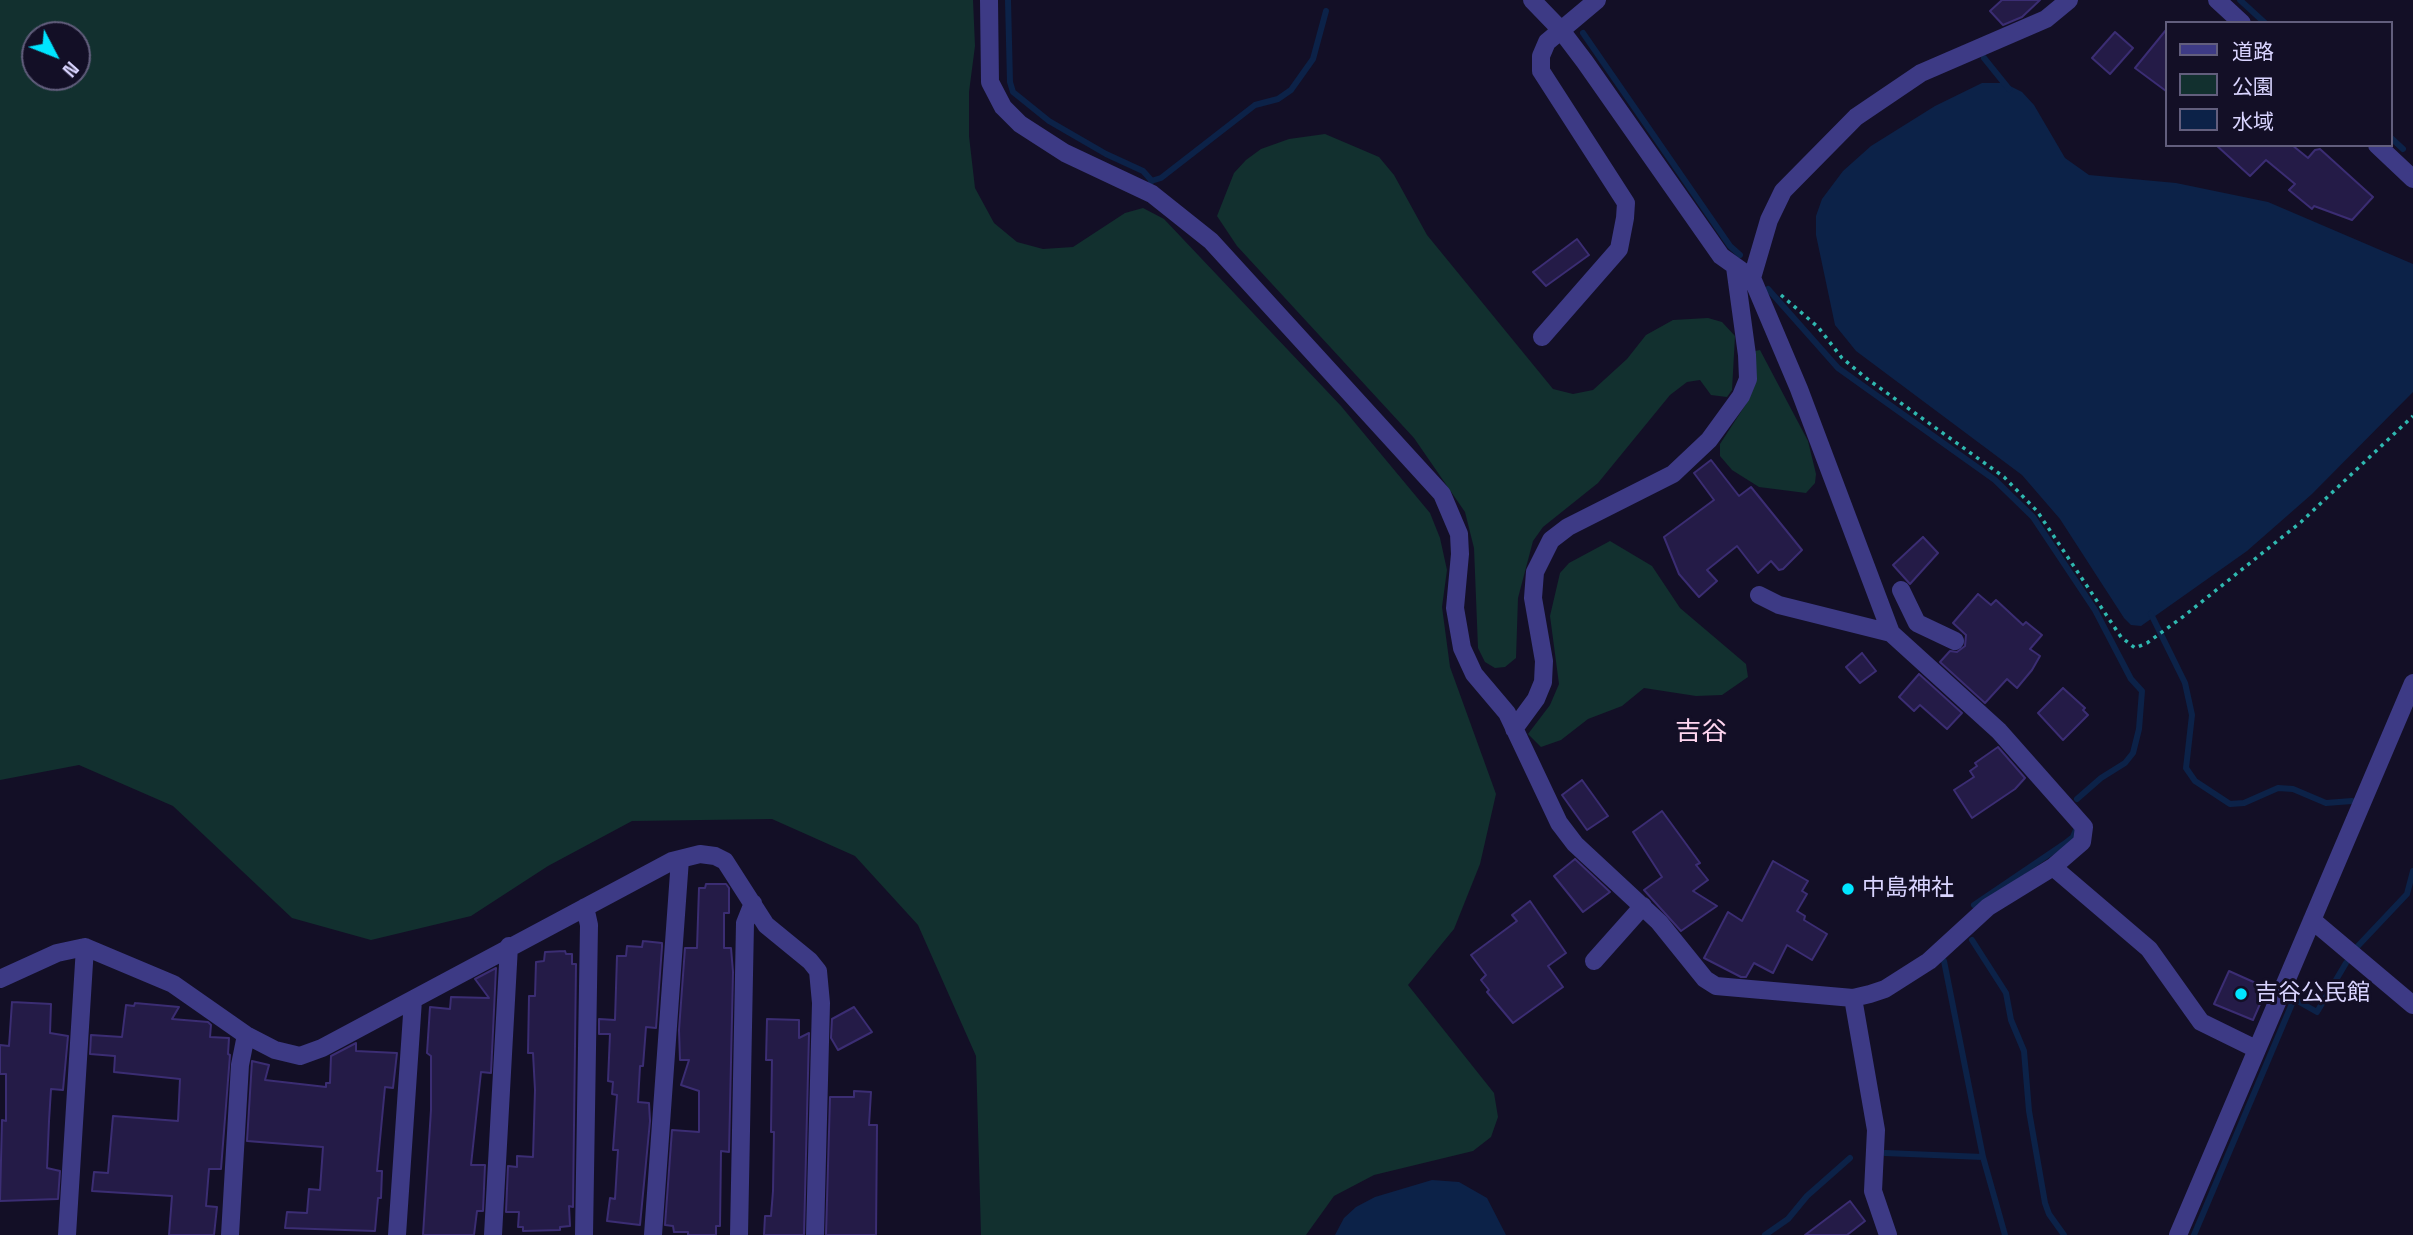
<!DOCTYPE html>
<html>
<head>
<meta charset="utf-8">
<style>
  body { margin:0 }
  #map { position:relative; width:2413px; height:1235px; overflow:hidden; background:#130f26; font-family:"Space Grotesk","Noto Sans JP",sans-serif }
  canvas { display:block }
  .legend { position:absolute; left:2165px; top:21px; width:228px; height:126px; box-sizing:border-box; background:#130f26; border:2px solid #625e7d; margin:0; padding:9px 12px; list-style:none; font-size:21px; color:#d9d4ff }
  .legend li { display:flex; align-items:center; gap:14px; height:35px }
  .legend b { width:35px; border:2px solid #625e7d }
  .north { position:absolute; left:21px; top:21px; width:70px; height:70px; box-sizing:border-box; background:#130f26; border:2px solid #625e7d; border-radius:50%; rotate:132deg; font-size:19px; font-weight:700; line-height:28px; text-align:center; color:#d9d4ff }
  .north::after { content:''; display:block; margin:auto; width:24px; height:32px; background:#00e5ff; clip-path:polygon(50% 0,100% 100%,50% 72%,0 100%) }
</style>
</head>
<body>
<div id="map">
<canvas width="2413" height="1235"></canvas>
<ul class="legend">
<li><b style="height:9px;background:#3d3a85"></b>道路</li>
<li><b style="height:19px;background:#12302f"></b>公園</li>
<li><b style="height:19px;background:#0c2248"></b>水域</li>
</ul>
<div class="north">N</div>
</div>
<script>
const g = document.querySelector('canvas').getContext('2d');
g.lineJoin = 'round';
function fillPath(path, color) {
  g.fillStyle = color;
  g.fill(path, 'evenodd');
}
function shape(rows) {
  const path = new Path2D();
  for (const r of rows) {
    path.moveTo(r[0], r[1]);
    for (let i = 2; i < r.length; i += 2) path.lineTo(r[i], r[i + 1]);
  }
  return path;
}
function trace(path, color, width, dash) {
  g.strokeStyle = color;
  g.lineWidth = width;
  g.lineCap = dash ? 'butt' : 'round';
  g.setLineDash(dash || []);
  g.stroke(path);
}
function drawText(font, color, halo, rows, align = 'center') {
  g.font = font + ' "Space Grotesk","Noto Sans JP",sans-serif';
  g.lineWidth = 6;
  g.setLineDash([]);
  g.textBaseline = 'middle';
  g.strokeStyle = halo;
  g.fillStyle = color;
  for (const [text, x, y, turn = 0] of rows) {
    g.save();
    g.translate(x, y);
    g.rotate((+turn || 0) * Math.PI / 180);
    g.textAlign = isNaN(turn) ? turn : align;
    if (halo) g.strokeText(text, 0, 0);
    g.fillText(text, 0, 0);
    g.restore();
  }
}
const green = shape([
  [0,0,973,0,975,46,969,92,969,136,975,188,994,223,1017,242,1043,249,1073,247,1125,213,1143,208,1164,219,1341,406,1430,513,1440,538,1447,570,1442,607,1450,667,1496,794,1480,864,1454,929,1408,985,1494,1093,1498,1117,1491,1137,1473,1151,1374,1175,1334,1196,1306,1235,981,1235,976,1056,918,925,855,856,772,819,632,821,548,866,471,916,371,940,292,918,173,806,79,765,0,780],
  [77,35,77,77,35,77,35,35],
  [1325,134,1379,157,1394,175,1427,235,1553,389,1573,394,1593,390,1627,359,1646,335,1673,320,1708,318,1722,322,1735,336,1732,390,1727,397,1711,395,1700,380,1687,382,1670,395,1598,483,1543,527,1533,541,1518,598,1516,658,1505,667,1495,668,1485,662,1478,648,1474,548,1465,512,1414,438,1237,246,1217,216,1234,173,1246,160,1261,149,1289,139],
  [1760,350,1808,441,1816,474,1815,483,1806,493,1759,487,1732,470,1720,456,1720,444,1746,404,1755,351],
  [1610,541,1652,566,1680,608,1746,664,1748,677,1722,695,1696,696,1644,688,1622,706,1588,719,1561,740,1541,747,1528,734,1550,705,1559,684,1550,616,1560,573,1569,563]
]);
const water = shape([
  [1982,83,2004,83,2022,92,2034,105,2065,158,2089,175,2176,183,2268,202,2413,264,2413,392,2312,494,2247,551,2141,626,2131,625,2124,618,2060,519,2022,475,1856,351,1835,325,1816,235,1816,216,1822,199,1843,171,1871,146,1935,106],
  [1432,1180,1459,1182,1487,1198,1506,1235,1335,1235,1344,1218,1356,1207,1375,1197]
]);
const stream = shape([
  [1008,0,1010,82,1013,92,1049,121,1106,154,1143,171,1152,181],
  [2240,0,2265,23],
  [1583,33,1730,246,1740,255],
  [1984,58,2009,89],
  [2390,137,2403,149],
  [1151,181,1161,178,1255,105,1278,99,1291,90,1313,59,1326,11],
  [1768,289,1838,368,1995,480,2033,517,2095,610,2131,679,2142,691,2139,729,2133,753,2125,763,2101,778,2077,799],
  [2151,614,2185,683,2192,715,2186,768,2195,781,2230,804,2244,803,2278,788,2293,789,2326,803,2352,801],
  [1974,905,2064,844,2073,837,2076,830],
  [1972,940,2006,993,2011,1020,2024,1051,2029,1111,2045,1203,2049,1214,2064,1235],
  [2356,948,2407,894,2413,871],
  [1944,961,1983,1157,2005,1235],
  [1885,1153,1983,1157],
  [1765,1235,1788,1219,1807,1196,1850,1158],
  [2194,1235,2294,999,2317,1012,2346,963]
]);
const building = shape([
  [2002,0,2040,0,2022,17,2003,25,1990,11,2002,0],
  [2166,30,2166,91,2135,68,2166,30],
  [2115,32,2133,48,2110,74,2092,58,2115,32],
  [2216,145,2292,145,2308,158,2315,150,2320,149,2373,197,2352,220,2314,206,2312,209,2289,190,2295,184,2266,160,2250,176,2216,145],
  [1577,239,1589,255,1546,286,1533,272,1577,239],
  [1711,460,1739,496,1751,487,1802,550,1783,569,1779,570,1771,561,1758,573,1737,546,1707,570,1717,581,1699,597,1679,574,1664,537,1714,500,1694,473,1711,460],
  [1923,537,1938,553,1910,584,1893,565,1923,537],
  [1978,594,1991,605,1996,600,2023,625,2026,622,2042,635,2030,649,2040,656,2032,670,2017,688,2007,679,1985,703,1940,662,1950,651,1957,652,1965,646,1966,635,1953,623,1978,594],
  [1862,653,1876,671,1860,683,1846,667,1862,653],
  [1919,674,1962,713,1947,729,1920,705,1914,711,1899,697,1919,674],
  [2063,688,2085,708,2083,710,2088,715,2063,740,2038,713,2063,688],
  [1998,747,2025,778,2015,789,1972,818,1954,790,1974,777,1970,771,1977,766,1975,763,1998,747],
  [1582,780,1608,816,1587,830,1562,795,1582,780],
  [1662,811,1700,863,1696,865,1708,880,1693,891,1717,906,1681,931,1644,890,1662,877,1633,832,1662,811],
  [1575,859,1610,892,1583,912,1554,876,1575,859],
  [1773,861,1808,881,1802,891,1807,894,1797,911,1805,916,1804,920,1827,934,1812,960,1787,945,1773,973,1754,963,1746,977,1741,977,1704,958,1728,912,1742,921,1773,861],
  [706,884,726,884,729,888,729,913,724,913,724,948,731,948,733,972,729,1152,721,1151,720,1226,716,1226,716,1235,688,1235,688,1232,674,1232,673,1226,665,1225,672,1130,699,1132,699,1091,681,1085,689,1060,680,1060,679,1030,685,948,697,948,699,888,705,888,706,884],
  [1530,901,1566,953,1548,966,1563,987,1513,1023,1487,992,1489,990,1481,980,1486,975,1471,955,1517,921,1512,915,1530,901],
  [643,941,662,943,662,947,656,1028,646,1027,643,1066,640,1066,638,1102,649,1103,650,1121,640,1225,607,1221,610,1198,615,1199,618,1150,613,1150,617,1095,612,1094,613,1082,608,1081,610,1034,599,1034,599,1019,615,1020,617,956,626,956,627,946,642,947,643,941],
  [565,951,566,954,572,954,572,964,576,964,573,1207,569,1206,570,1226,560,1227,560,1230,523,1231,523,1227,518,1227,519,1212,506,1212,508,1166,517,1167,517,1156,533,1157,535,1090,533,1053,528,1053,529,996,535,996,536,962,544,961,545,952,565,951],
  [496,968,491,1073,481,1072,471,1165,485,1165,483,1211,477,1211,474,1235,423,1235,431,1110,431,1056,427,1053,430,1007,450,1009,451,997,489,998,475,979,496,968],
  [2229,971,2267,988,2253,1020,2214,1004,2229,971],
  [12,1002,51,1004,50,1033,68,1036,63,1090,51,1089,49,1121,47,1168,60,1171,58,1199,0,1201,2,1120,6,1121,6,1074,0,1074,0,1045,9,1046,12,1002],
  [135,1003,179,1007,172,1019,208,1022,211,1025,210,1037,229,1038,228,1054,230,1055,221,1169,209,1169,206,1206,217,1207,214,1235,169,1235,172,1196,92,1191,94,1172,108,1173,113,1116,178,1121,180,1079,114,1072,115,1056,90,1054,91,1035,122,1037,126,1005,134,1006,135,1003],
  [854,1007,872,1032,838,1050,831,1038,832,1019,854,1007],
  [767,1019,799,1020,799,1038,809,1033,804,1235,764,1235,765,1216,771,1216,773,1191,774,1132,771,1132,772,1060,766,1060,767,1019],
  [356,1043,356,1051,397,1053,393,1088,385,1087,377,1171,382,1171,381,1198,378,1198,375,1231,285,1228,287,1212,307,1213,309,1189,320,1190,323,1147,247,1141,252,1061,269,1065,265,1080,326,1087,326,1083,330,1083,331,1056,356,1043],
  [854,1091,871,1092,869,1125,877,1125,876,1235,826,1235,830,1097,854,1097,854,1091],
  [1850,1201,1865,1221,1847,1235,1805,1235,1850,1201]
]);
const path = shape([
  [1781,295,1818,327,1842,358,1866,378,2004,477,2037,511,2121,637,2135,648,2147,643,2184,616,2301,522,2413,416]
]);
const minor = shape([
  [989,0,990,82,1003,107,1020,124,1065,153,1152,194,1211,241,1442,494,1459,534,1460,554,1455,608,1462,648,1474,674,1507,713,1559,823,1575,844,1659,922,1705,979,1716,986,1853,998,1870,994,1885,989,1929,961,1988,907,2053,867,2082,842,2084,827,1999,731,1891,633,1799,389,1752,278,1721,256,1585,62,1560,29,1532,0],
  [2217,0,2242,23],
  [2377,145,2413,179],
  [1752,278,1769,220,1783,191,1856,117,1921,73,2046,19,2069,0],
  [1542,337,1619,249,1625,218,1626,203,1541,71,1541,56,1547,42,1597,0],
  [1901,590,1917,623,1955,641],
  [1759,595,1779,605,1891,633],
  [1514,729,1536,699,1543,682,1544,661,1533,598,1535,572,1551,540,1568,527,1673,474,1709,440,1741,396,1748,379,1747,355,1735,267],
  [2053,867,2149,949,2201,1022,2256,1049],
  [2312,920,2413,1005],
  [1594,961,1643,906],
  [0,979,57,953,85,947,173,984,246,1035,275,1050,300,1056,322,1048,672,861,700,854,715,856,725,861,766,925,810,961,818,971,821,1003,815,1235],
  [1853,998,1876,1130,1873,1191,1888,1235],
  [67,1235,85,947],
  [230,1235,240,1065,246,1035],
  [397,1235,413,1000],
  [493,1235,509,946],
  [584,1235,589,925,585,907],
  [653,1235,680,859],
  [739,1235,745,923,753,903],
  [2178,1235,2413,683]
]);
const markers = [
  [1848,889,7,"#00e5ff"],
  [2241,994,7,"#00e5ff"]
];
const poiNames = [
  ["中島神社",1862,889],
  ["吉谷公民館",2255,994]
];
const quarterNames = [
  ["吉谷",1701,733]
];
fillPath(green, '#12302f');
fillPath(water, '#0c2248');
trace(stream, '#0c2248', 6);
fillPath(building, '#241b47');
trace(building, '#3b2d73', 2);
trace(path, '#2fb8b0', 3.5, [3.5, 5]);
trace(minor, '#3d3a85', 18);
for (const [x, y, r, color] of markers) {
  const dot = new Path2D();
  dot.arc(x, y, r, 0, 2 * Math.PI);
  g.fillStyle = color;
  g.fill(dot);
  trace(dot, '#130f26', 2.5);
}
drawText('23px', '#d9d4ff', '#130f26', poiNames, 'left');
drawText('26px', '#ffd6f0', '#130f26', quarterNames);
</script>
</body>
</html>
